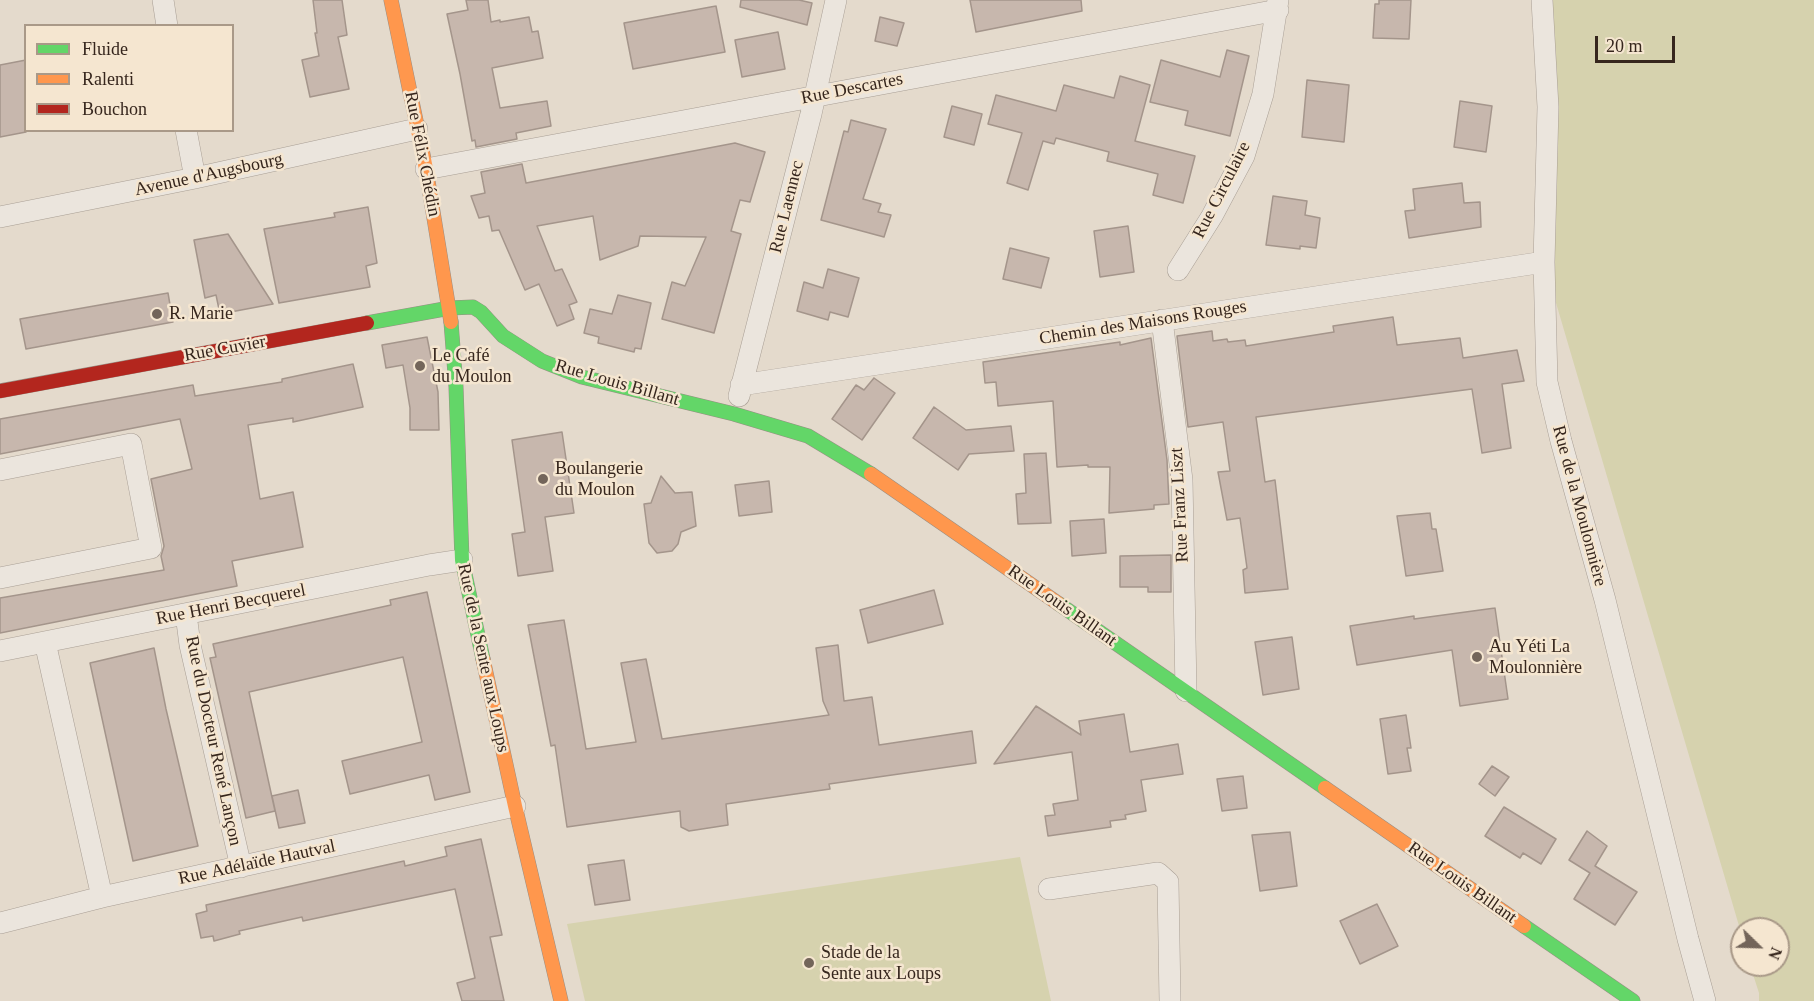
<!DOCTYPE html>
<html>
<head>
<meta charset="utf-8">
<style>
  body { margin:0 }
  #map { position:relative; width:1814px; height:1001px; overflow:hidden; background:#e4dacc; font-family:Georgia,serif }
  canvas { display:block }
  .legend { position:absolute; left:24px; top:24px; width:210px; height:108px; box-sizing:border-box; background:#f5e6d0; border:2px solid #a99988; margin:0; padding:8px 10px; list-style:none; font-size:18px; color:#36261d }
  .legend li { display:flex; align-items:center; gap:12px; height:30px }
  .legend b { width:30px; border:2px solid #a99988 }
  .north { position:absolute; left:1730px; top:917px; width:60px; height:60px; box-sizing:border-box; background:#f5e6d0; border:2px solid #a99988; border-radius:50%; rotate:113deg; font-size:16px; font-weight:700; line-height:24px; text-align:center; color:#36261d }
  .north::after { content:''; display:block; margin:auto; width:21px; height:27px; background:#73655a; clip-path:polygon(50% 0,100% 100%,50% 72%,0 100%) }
  .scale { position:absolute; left:1595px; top:36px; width:80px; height:27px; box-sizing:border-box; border:3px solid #36261d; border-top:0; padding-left:8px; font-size:18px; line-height:21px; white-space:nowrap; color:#36261d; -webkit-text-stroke:4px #f5e6d0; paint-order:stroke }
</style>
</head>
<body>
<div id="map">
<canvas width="1814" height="1001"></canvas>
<ul class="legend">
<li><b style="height:8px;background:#63d668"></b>Fluide</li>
<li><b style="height:8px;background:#ff974d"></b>Ralenti</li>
<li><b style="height:8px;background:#b3261e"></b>Bouchon</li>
</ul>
<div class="north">N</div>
<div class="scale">20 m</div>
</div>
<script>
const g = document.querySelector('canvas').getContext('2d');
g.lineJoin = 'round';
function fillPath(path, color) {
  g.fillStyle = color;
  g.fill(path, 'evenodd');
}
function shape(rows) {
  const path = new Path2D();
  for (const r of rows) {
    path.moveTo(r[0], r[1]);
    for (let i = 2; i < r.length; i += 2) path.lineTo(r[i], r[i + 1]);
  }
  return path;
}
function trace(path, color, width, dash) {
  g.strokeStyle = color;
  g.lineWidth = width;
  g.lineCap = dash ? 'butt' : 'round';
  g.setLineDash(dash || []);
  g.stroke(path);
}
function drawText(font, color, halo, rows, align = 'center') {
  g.font = font + ' Georgia,serif';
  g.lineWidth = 5;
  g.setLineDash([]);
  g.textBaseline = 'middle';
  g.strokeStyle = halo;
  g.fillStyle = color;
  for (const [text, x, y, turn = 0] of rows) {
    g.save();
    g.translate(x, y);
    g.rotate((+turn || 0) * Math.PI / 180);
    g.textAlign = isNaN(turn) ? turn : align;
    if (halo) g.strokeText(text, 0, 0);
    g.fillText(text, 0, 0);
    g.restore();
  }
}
const green = shape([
  [1542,0,1814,0,1814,1001,1759,1001,1759,993,1750,965,1778,965,1778,929,1742,929,1742,936,1544,262],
  [1020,857,1051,1001,585,1001,567,924]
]);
const building = shape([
  [313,0,342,0,347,35,338,37,349,89,310,97,302,60,319,56,315,33,317,33,313,0],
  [466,0,488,0,491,22,500,20,500,22,529,17,532,32,538,31,543,58,492,68,500,108,547,101,551,126,516,133,517,139,476,147,475,140,472,141,460,74,447,14,468,10,466,0],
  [741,0,799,0,812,3,807,25,740,7,741,0],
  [970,0,1081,0,1082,11,976,32,970,0],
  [1379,0,1411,0,1409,39,1373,38,1375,4,1379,4,1379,0],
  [716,6,725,52,633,69,624,23,716,6],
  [880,17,904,23,897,46,875,41,880,17],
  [778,32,785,69,742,77,735,40,778,32],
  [1227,50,1249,56,1230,136,1185,125,1188,111,1150,102,1161,60,1220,77,1227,50],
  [26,60,26,132,0,137,0,65,26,60],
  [1120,76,1150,85,1135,141,1195,156,1183,203,1153,195,1158,174,1107,161,1109,152,1056,138,1054,144,1043,141,1028,190,1007,183,1022,133,988,124,996,95,1056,111,1064,85,1114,98,1120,76],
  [1307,80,1349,85,1344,142,1302,137,1307,80],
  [1460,101,1492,106,1486,152,1454,147,1460,101],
  [952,106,982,114,974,145,944,137,952,106],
  [851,120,886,129,863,199,881,204,878,212,891,215,884,237,821,220,844,131,848,132,851,120],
  [735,143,765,152,750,202,740,200,731,231,741,234,714,333,662,319,672,282,685,286,706,237,640,236,638,246,600,260,593,216,537,226,555,271,562,269,577,302,569,305,574,319,557,326,539,284,525,290,499,230,492,231,489,216,479,218,471,196,485,193,481,172,522,164,526,183,735,143],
  [1462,183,1464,203,1480,202,1481,227,1409,238,1405,211,1415,210,1413,189,1462,183],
  [1273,196,1307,201,1305,215,1320,218,1316,248,1300,246,1300,249,1266,245,1273,196],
  [368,207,377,263,366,266,370,287,279,303,264,229,335,217,334,213,368,207],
  [1128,226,1134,272,1100,277,1094,231,1128,226],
  [228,234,273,304,220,314,216,295,205,298,194,240,228,234],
  [1010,248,1049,258,1041,288,1003,279,1010,248],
  [828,269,859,278,848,317,830,312,828,320,797,311,804,282,823,288,828,269],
  [168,293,173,322,26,349,20,319,168,293],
  [618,295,651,303,641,349,635,348,634,352,598,343,599,337,584,333,590,309,612,314,618,295],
  [1393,317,1397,345,1460,338,1463,358,1517,350,1524,381,1502,384,1511,448,1482,453,1472,389,1256,417,1265,482,1275,480,1288,589,1245,593,1243,570,1247,568,1240,518,1227,520,1218,472,1230,471,1223,422,1188,427,1177,336,1212,331,1213,341,1227,339,1228,342,1245,340,1246,346,1334,332,1333,326,1393,317],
  [427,337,438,392,439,430,410,430,410,408,403,365,386,368,382,345,427,337],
  [1151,338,1167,460,1169,504,1154,505,1154,509,1109,513,1110,467,1088,467,1088,465,1057,467,1053,401,998,406,996,382,985,383,983,362,1120,342,1120,345,1151,338],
  [353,364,363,407,293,422,293,418,248,425,260,499,293,492,303,547,232,561,237,586,0,633,0,598,164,570,161,556,164,546,151,479,192,469,180,419,0,454,0,419,193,385,195,396,282,382,282,379,353,364],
  [874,378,895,393,862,440,832,419,856,385,864,390,874,378],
  [934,407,966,430,1011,426,1014,451,969,454,958,470,913,438,934,407],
  [562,432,574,513,545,517,553,571,518,576,512,534,525,532,512,440,562,432],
  [1046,453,1051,523,1018,524,1016,494,1026,493,1024,454,1046,453],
  [661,476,675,493,692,492,696,526,681,532,678,544,672,551,657,553,649,543,644,504,651,503,661,476],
  [769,481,772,512,739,516,735,485,769,481],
  [1430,513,1432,529,1436,529,1443,571,1406,576,1397,516,1430,513],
  [1104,519,1106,553,1072,556,1070,521,1104,519],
  [1171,555,1171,592,1148,592,1148,587,1120,587,1120,556,1171,555],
  [934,590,943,624,868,643,860,610,934,590],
  [427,592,470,792,435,800,429,775,350,794,342,761,422,742,403,657,249,692,275,811,246,818,210,658,216,657,213,644,391,605,390,600,427,592],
  [1495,608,1508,699,1460,706,1452,650,1357,665,1350,626,1414,616,1414,619,1495,608],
  [564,620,586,749,636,742,621,663,646,659,662,739,829,715,823,701,816,648,838,645,844,701,872,697,879,745,972,731,976,763,829,784,830,789,726,804,728,825,689,831,681,827,680,811,567,827,555,745,551,746,528,625,564,620],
  [1292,637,1299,689,1263,695,1255,642,1292,637],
  [154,648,166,709,198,846,133,861,90,663,154,648],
  [1036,706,1081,735,1079,721,1124,714,1130,752,1178,744,1183,774,1141,780,1146,811,1125,815,1126,819,1110,821,1111,827,1048,836,1045,816,1055,815,1053,804,1078,800,1072,752,994,764,1036,706],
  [1406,715,1411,748,1407,748,1411,771,1388,774,1380,719,1406,715],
  [1492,766,1509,777,1495,796,1479,784,1492,766],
  [1243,776,1247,808,1222,811,1217,779,1243,776],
  [298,790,305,823,279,828,272,796,298,790],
  [1504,807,1556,839,1541,864,1523,853,1520,858,1485,836,1504,807],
  [1587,831,1607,846,1595,866,1637,892,1615,925,1574,899,1590,873,1569,860,1587,831],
  [1290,832,1297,886,1260,891,1252,835,1290,832],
  [481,839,502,935,490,937,504,1001,462,1001,457,983,475,978,455,889,303,921,302,917,239,931,240,934,214,941,213,936,201,938,196,914,207,911,206,905,404,861,405,866,447,856,445,847,481,839],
  [624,860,630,900,595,905,588,865,624,860],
  [1377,904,1398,946,1360,964,1340,921,1377,904]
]);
const street = shape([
  [163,0,167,26],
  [1542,0,1548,107,1544,262,1547,382,1561,441,1605,600,1688,939,1705,1001],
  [186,130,195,178],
  [426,169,1278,10],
  [0,217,195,178,417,129],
  [1178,270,1212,216,1244,156,1263,94,1278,0],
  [1162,320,1182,480,1186,691],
  [741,385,1544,262],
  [739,396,811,114,836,0],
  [0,470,131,444,151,548,0,578],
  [186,614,190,645,241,867],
  [45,642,102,897],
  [0,651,429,565,462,560],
  [1049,889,1158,873,1168,882,1170,1001],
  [0,923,102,897,515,806]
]);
const fast = shape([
  [451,322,456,387,462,560,483,659],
  [367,323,450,308,473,307,481,312,503,336,542,361,582,377,734,414,808,436,871,474],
  [1059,604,1325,788],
  [1524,926,1633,1001]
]);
const slow = shape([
  [391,0,426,169,451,322],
  [871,474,1059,604],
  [483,659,515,806,561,1001],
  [1325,788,1524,926]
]);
const jam = shape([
  [0,391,367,323]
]);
const markers = [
  [157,314,6,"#73655a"],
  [420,366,6,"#73655a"],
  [543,479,6,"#73655a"],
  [1477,657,6,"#73655a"],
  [809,963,6,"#73655a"]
];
const streetNames = [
  ["Rue Descartes",852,89,-11],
  ["Rue Félix Chédin",422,154,79],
  ["Avenue d'Augsbourg",209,175,-12],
  ["Rue Circulaire",1222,190,-63],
  ["Rue Laennec",787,207,-76],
  ["Chemin des Maisons Rouges",1143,323,-9],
  ["Rue Cuvier",225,349,-10],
  ["Rue Louis Billant",617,383,16],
  ["Rue Franz Liszt",1180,505,-93],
  ["Rue de la Moulonnière",1579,506,75],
  ["Rue Henri Becquerel",231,605,-11],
  ["Rue Louis Billant",1062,606,35],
  ["Rue de la Sente aux Loups",483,658,78],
  ["Rue du Docteur René Lançon",213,741,78],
  ["Rue Adélaïde Hautval",257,863,-12],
  ["Rue Louis Billant",1462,883,35]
];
const poiNames = [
  ["R. Marie",169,314],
  ["Le Café",432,356],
  ["du Moulon",432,377],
  ["Boulangerie",555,469],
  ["du Moulon",555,490],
  ["Au Yéti La",1489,647],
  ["Moulonnière",1489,668],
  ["Stade de la",821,953],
  ["Sente aux Loups",821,974]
];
fillPath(green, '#d6d2ae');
fillPath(building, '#c7b7ad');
trace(building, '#a4958b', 1.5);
trace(street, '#a99f95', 22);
trace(fast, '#988e84', 15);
trace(slow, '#988e84', 15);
trace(jam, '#988e84', 15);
trace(street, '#ebe5dd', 21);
trace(fast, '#63d668', 14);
trace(slow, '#ff974d', 14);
trace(jam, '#b3261e', 14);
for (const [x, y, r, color] of markers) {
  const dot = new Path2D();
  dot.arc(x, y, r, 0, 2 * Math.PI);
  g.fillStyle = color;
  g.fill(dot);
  trace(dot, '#f5e6d0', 2);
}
drawText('18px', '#36261d', '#f5e6d0', streetNames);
drawText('18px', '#36261d', '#f5e6d0', poiNames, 'left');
</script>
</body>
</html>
